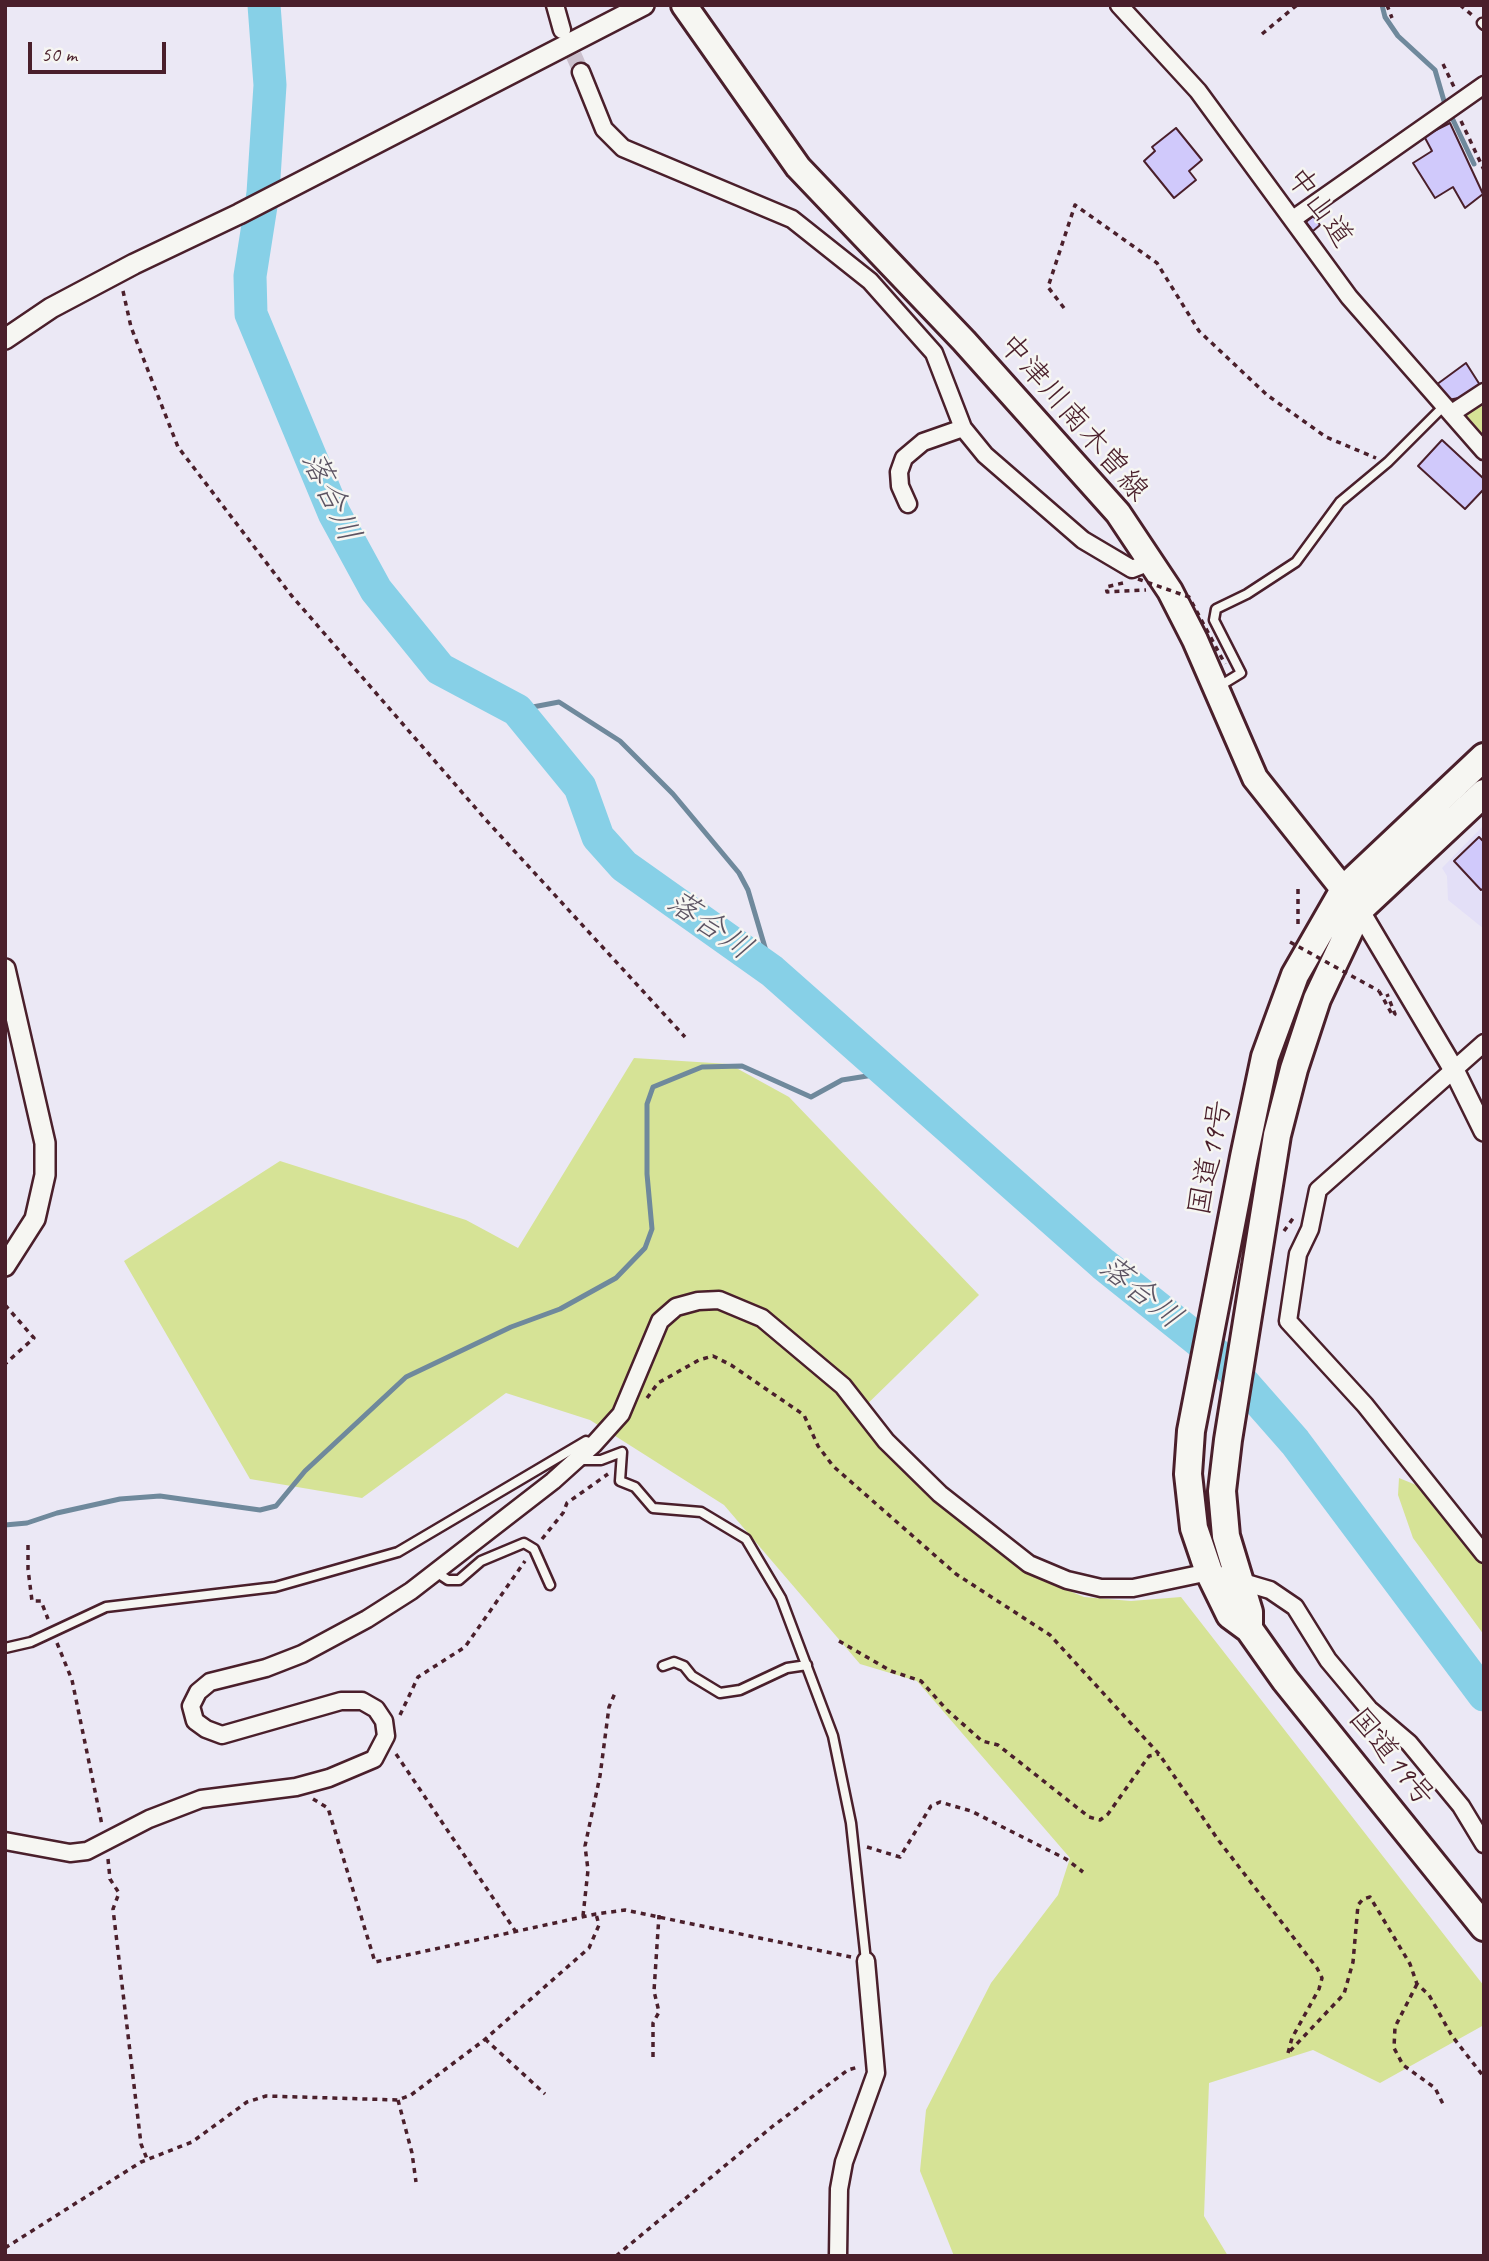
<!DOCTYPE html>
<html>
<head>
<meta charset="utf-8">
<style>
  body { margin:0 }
  #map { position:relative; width:1489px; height:2261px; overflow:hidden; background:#ebe8f5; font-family:Caveat,sans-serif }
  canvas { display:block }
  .frame { position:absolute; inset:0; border:7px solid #4a1f2b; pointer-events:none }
  .scale { position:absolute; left:28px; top:42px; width:138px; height:32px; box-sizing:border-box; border:4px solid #4a1f2b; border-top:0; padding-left:9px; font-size:21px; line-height:24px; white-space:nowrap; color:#4a1f2b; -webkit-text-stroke:5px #f6f6f2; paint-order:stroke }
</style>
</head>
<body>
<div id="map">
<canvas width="1489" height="2261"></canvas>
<div class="frame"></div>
<div class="scale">50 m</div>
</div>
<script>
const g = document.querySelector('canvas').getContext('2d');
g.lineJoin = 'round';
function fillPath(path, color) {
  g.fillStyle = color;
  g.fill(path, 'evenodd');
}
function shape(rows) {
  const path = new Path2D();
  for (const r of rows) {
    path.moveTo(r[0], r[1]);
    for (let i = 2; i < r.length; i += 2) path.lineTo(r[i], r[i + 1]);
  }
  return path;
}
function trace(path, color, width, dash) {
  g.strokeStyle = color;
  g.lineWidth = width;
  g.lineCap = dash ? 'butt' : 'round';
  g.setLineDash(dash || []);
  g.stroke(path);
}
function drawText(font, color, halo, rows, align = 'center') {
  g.font = font + ' Caveat,"Klee One",sans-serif';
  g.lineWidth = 5;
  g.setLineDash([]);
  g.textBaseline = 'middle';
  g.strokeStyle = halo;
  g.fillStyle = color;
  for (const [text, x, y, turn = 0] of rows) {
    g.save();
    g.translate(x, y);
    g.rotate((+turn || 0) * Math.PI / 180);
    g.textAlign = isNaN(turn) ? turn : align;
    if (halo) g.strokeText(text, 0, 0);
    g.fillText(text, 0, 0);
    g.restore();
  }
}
const built = shape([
  [1484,825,1484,929,1448,900,1447,876,1442,868]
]);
const green = shape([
  [1484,401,1484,439,1464,413],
  [634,1058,729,1064,789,1097,979,1295,855,1416,894,1462,948,1513,1045,1581,1084,1597,1131,1601,1181,1597,1484,1986,1484,2025,1380,2083,1313,2050,1209,2083,1204,2216,1228,2256,954,2256,920,2171,926,2110,991,1983,1058,1895,1070,1858,917,1681,860,1664,724,1505,590,1420,506,1393,362,1498,250,1479,124,1261,280,1161,466,1220,518,1248],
  [1399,1478,1426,1489,1484,1561,1484,1635,1413,1538,1398,1495]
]);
const stream = shape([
  [1382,5,1385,17,1398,36,1435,70,1444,101,1474,164],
  [517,710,559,702,620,741,673,794,739,873,748,890,772,971],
  [5,1525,27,1523,57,1513,120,1499,160,1496,260,1510,276,1506,305,1471,406,1377,511,1327,560,1309,616,1278,645,1248,652,1229,647,1174,647,1104,653,1087,702,1067,742,1066,811,1097,842,1080,886,1073]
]);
const river = shape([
  [264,5,270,85,263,193,250,276,251,314,334,513,376,590,440,669,517,710,580,787,598,837,624,866,772,971,1103,1264,1223,1360,1295,1442,1484,1695]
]);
const building = shape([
  [1450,123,1483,194,1465,208,1453,187,1435,198,1413,163,1432,151,1424,136,1450,123],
  [1176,128,1202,160,1189,171,1196,180,1174,198,1144,161,1155,151,1152,147,1176,128],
  [1313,216,1320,225,1313,231,1306,222,1313,216],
  [1466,363,1480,385,1464,397,1448,400,1436,385,1466,363],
  [1442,440,1484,479,1484,489,1465,509,1418,466,1442,440],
  [1479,837,1484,842,1484,888,1481,890,1454,861,1479,837]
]);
const minorTunnel = shape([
  [564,33,581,72]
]);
const path = shape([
  [1387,5,1392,18],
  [1460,5,1472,15],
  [1262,34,1297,5],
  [1443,64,1454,87],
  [1461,121,1484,170],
  [123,291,131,327,178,447,291,595,486,820,685,1037],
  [1064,308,1048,287,1075,205,1157,263,1199,331,1267,395,1326,437,1376,458],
  [1123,583,1106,587,1107,592,1146,590],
  [1298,924,1298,885],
  [1379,991,1393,1016,1395,1014,1387,994],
  [1284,1231,1294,1217],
  [5,1305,34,1338,5,1364],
  [647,1398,658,1383,699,1360,713,1356,731,1365,804,1415,818,1446,833,1466,956,1574,1050,1635,1159,1754,1219,1841,1317,1968,1322,1978,1319,1989,1292,2038,1288,2053],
  [542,1539,563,1513,567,1503,608,1474],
  [28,1545,28,1569,32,1601,41,1601,48,1619],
  [839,1641,891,1671,921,1681,947,1710,982,1741,998,1745,1089,1817,1100,1820,1108,1814,1149,1756,1159,1754],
  [57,1643,72,1680,102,1825],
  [400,1715,418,1677,465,1647,525,1561],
  [396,1754,516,1932],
  [313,1799,328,1808,375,1962,596,1914,625,1910,851,1957],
  [867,1847,900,1857,931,1806,940,1802,971,1811,1066,1859,1083,1872],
  [108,1859,110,1879,119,1893,113,1909,141,2144,147,2159],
  [583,1916,588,1870,585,1846,600,1776,609,1707,615,1693],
  [1417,1984,1395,2027,1394,2048,1403,2065,1435,2088,1443,2104],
  [485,2039,545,2094],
  [1290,2051,1344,1994,1353,1962,1358,1905,1363,1899,1370,1897,1410,1964,1417,1984,1429,1995,1452,2036,1484,2077],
  [653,2057,653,2023,659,2012,654,1991,659,1915],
  [398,2100,412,2153,416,2182],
  [5,2248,141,2162,192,2142,247,2102,266,2096,398,2100,411,2095,483,2041,589,1948,599,1925,596,1914],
  [616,2256,773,2126,848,2070,858,2067]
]);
const service = shape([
  [1482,23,1484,25],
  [1218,687,1241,673,1214,620,1216,609,1247,594,1296,562,1340,502,1388,462,1444,406],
  [579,1460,601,1460,622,1452,620,1481,635,1487,653,1508,701,1512,746,1539,781,1598,833,1736,851,1823,866,1961],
  [436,1572,448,1580,459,1580,481,1561,524,1543,534,1549,550,1585],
  [5,1648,31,1642,106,1607,275,1587,398,1552,586,1441,594,1444],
  [663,1666,674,1662,684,1666,692,1676,720,1693,740,1690,787,1668,807,1665]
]);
const minor = shape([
  [555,5,562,30],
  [1119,5,1198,91,1349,297,1484,451],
  [581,72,604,129,623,148,792,219,870,281,934,353,963,428,985,455,1083,540,1132,569,1150,562],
  [1293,219,1484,85],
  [1452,413,1484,392],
  [908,504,900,486,899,472,904,458,923,442,963,428],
  [1484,1043,1318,1190,1310,1229,1298,1254,1288,1321,1365,1405,1484,1554],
  [5,1841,70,1853,87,1851,149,1819,201,1799,296,1787,329,1778,374,1759,386,1736,384,1721,376,1709,362,1701,341,1701,222,1735,206,1729,195,1721,191,1706,198,1692,210,1682,266,1668,302,1654,367,1619,411,1591,553,1481,594,1444,621,1414,660,1321,676,1307,698,1301,719,1300,762,1318,843,1386,886,1441,940,1494,1029,1564,1067,1580,1101,1588,1133,1588,1209,1572,1270,1590,1295,1607,1328,1660,1369,1709,1409,1743,1461,1806,1484,1844],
  [838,2256,839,2189,844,2162,876,2073,866,1961]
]);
const tertiary = shape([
  [5,339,51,308,134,264,239,214,644,5],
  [1359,910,1454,1070,1484,1131],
  [5,969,45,1143,45,1175,35,1219,5,1266]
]);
const primary = shape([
  [684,5,798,167,964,341,1118,513,1170,591,1195,640,1255,778,1355,904]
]);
const trunk = shape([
  [1484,757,1345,888,1295,975,1265,1057,1244,1157,1191,1431,1188,1474,1194,1528,1209,1572,1230,1615,1249,1629,1285,1680,1484,1927],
  [1249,1629,1249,1612,1226,1536,1222,1491,1228,1440,1277,1135,1294,1069,1317,999,1359,910,1484,793]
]);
const pathBridge = shape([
  [1138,579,1189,597,1225,664],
  [1290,942,1379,991]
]);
const streetNames = [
  ["中山道",1319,208,54],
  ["中津川南木曽線",1073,418,49],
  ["国道19号",1211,1158,-79],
  ["国道19号",1391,1758,51]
];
const waterNames = [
  ["落合川",330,497,65],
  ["落合川",709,926,35],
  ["落合川",1140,1293,39]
];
fillPath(built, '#e3dff7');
fillPath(green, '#d6e396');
trace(stream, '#6f899c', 5);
trace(river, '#87d0e7', 33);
fillPath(building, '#d0c9fb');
trace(building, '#4a1f2b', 2);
trace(minorTunnel, '#cbc0cd', 16, [16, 8]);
trace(service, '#4a1f2b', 13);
trace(minor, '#4a1f2b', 21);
trace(tertiary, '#4a1f2b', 24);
trace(primary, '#4a1f2b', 30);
trace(trunk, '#4a1f2b', 32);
trace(path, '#4a1f2b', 3.5, [5, 5]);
trace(service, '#f6f6f2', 8);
trace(minor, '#f6f6f2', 16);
trace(tertiary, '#f6f6f2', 19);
trace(primary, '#f6f6f2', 24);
trace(trunk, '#f6f6f2', 26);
trace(pathBridge, '#4a1f2b', 3.5, [5, 5]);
drawText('30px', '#4a1f2b', '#f6f6f2', streetNames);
drawText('italic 32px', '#5c5463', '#f6f6f2', waterNames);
</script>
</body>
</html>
